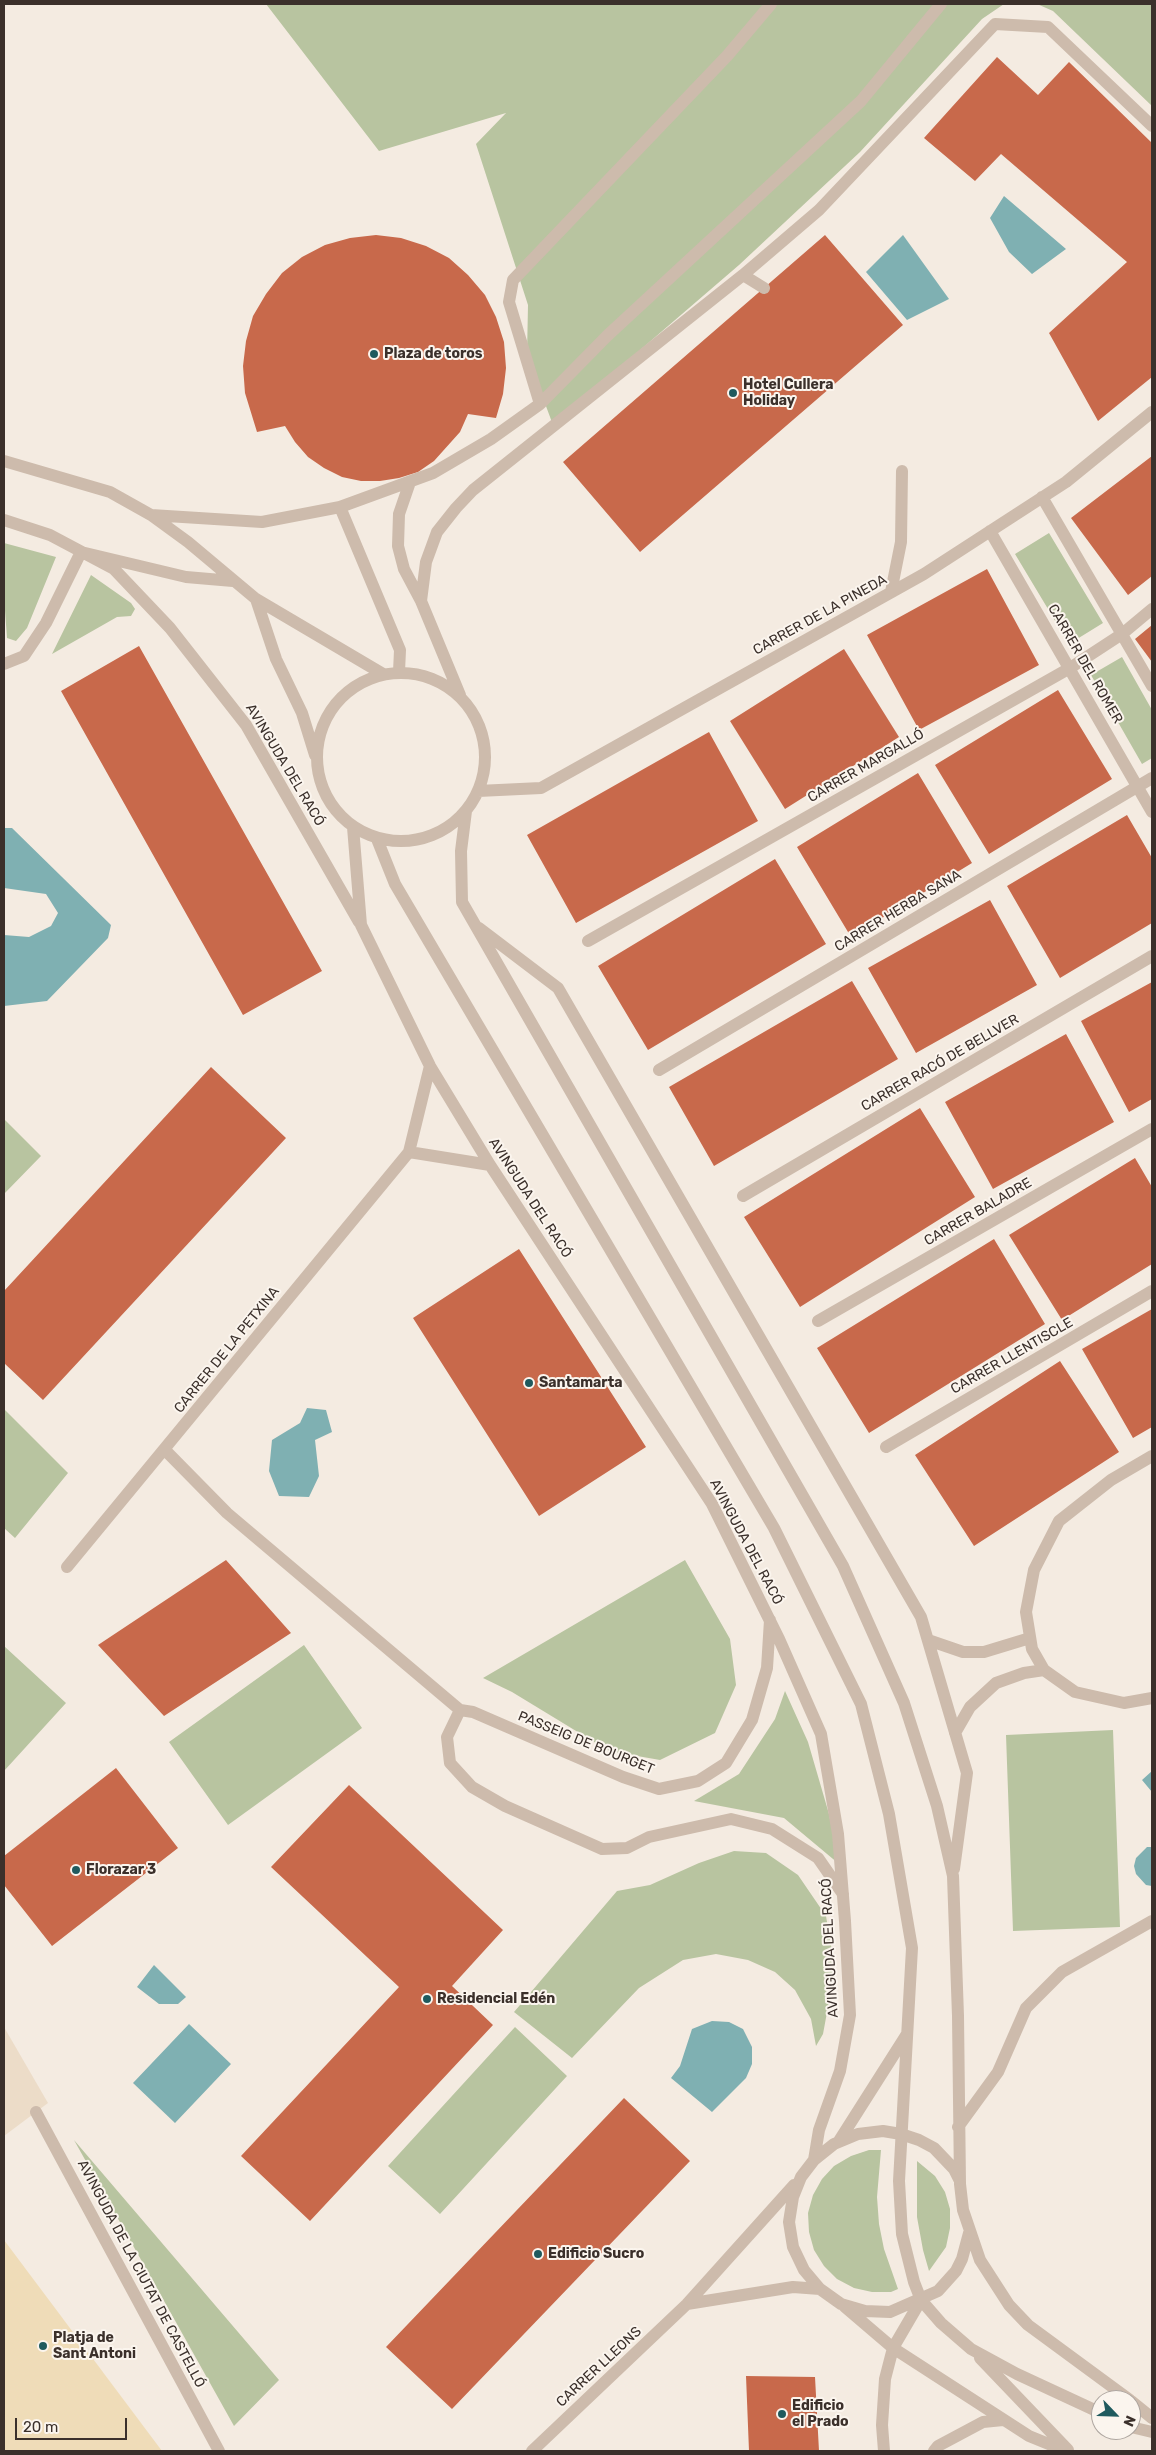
<!DOCTYPE html>
<html>
<head>
<meta charset="utf-8">
<style>
  body { margin:0 }
  #map { position:relative; width:1156px; height:2455px; overflow:hidden; background:#f4ebe1; font-family:Rubik,sans-serif }
  canvas { display:block }
  .frame { position:absolute; inset:0; border:5px solid #3b302b; pointer-events:none }
  .north { position:absolute; left:1091px; top:2390px; width:50px; height:50px; box-sizing:border-box; background:#fbf5ee; border:1px solid #aea6a0; border-radius:50%; rotate:114deg; font-size:14px; font-weight:700; line-height:20px; text-align:center; color:#3b302b }
  .north::after { content:''; display:block; margin:auto; width:18px; height:22px; background:#1f5a5e; clip-path:polygon(50% 0,100% 100%,50% 72%,0 100%) }
  .scale { position:absolute; left:15px; top:2418px; width:112px; height:22px; box-sizing:border-box; border:2px solid #3b302b; border-top:0; padding-left:6px; font-size:15px; line-height:18px; white-space:nowrap; color:#3b302b; -webkit-text-stroke:4px #fbf5ee; paint-order:stroke }
</style>
</head>
<body>
<div id="map">
<canvas width="1156" height="2455"></canvas>
<div class="frame"></div>
<div class="north">N</div>
<div class="scale">20 m</div>
</div>
<script>
const g = document.querySelector('canvas').getContext('2d');
g.lineJoin = 'round';
function fillPath(path, color) {
  g.fillStyle = color;
  g.fill(path, 'evenodd');
}
function shape(rows) {
  const path = new Path2D();
  for (const r of rows) {
    if (r.length === 3) {
      path.moveTo(r[0] + r[2], r[1]);
      path.arc(r[0], r[1], r[2], 0, 2 * Math.PI);
      continue;
    }
    path.moveTo(r[0], r[1]);
    for (let i = 2; i < r.length; i += 2) path.lineTo(r[i], r[i + 1]);
  }
  return path;
}
function trace(path, color, width, dash) {
  g.strokeStyle = color;
  g.lineWidth = width;
  g.lineCap = dash ? 'butt' : 'round';
  g.setLineDash(dash || []);
  g.stroke(path);
}
function drawText(font, color, halo, rows, align = 'center') {
  g.font = font + ' Rubik,sans-serif';
  g.lineWidth = 4;
  g.setLineDash([]);
  g.textBaseline = 'middle';
  g.strokeStyle = halo;
  g.fillStyle = color;
  for (const [text, x, y, turn = 0] of rows) {
    g.save();
    g.translate(x, y);
    g.rotate((+turn || 0) * Math.PI / 180);
    g.textAlign = isNaN(turn) ? turn : align;
    if (halo) g.strokeText(text, 0, 0);
    g.fillText(text, 0, 0);
    g.restore();
  }
}
const green = shape([
  [266,4,1004,4,982,19,860,152,739,265,553,425,527,355,528,305,476,144,506,113,379,151],
  [1037,4,1152,4,1152,106,1053,11],
  [1049,533,1103,623,1069,644,1015,554],
  [4,543,56,557,27,628,16,641,7,638,4,597],
  [91,575,131,603,135,609,131,616,117,617,52,654],
  [1122,657,1152,710,1152,758,1142,764,1091,675],
  [4,1119,41,1156,4,1194],
  [4,1409,68,1473,15,1538,4,1528],
  [685,1560,730,1639,736,1685,715,1733,660,1760,609,1751,512,1692,483,1678],
  [304,1645,362,1728,228,1825,169,1742],
  [4,1646,66,1703,4,1771],
  [785,1691,808,1742,829,1814,839,1864,784,1818,694,1801,739,1774,775,1719],
  [1113,1730,1120,1927,1013,1931,1006,1735],
  [734,1851,766,1853,798,1875,826,1916,835,1969,823,2034,816,2046,811,2019,795,1990,775,1972,748,1960,716,1954,683,1960,639,1988,572,2058,514,2012,617,1891,650,1885,699,1863],
  [515,2027,567,2076,440,2214,388,2166],
  [74,2140,279,2380,234,2426],
  [869,2150,881,2150,877,2197,879,2224,884,2249,898,2289,891,2292,872,2292,854,2288,837,2279,824,2266,814,2250,809,2232,808,2213,813,2195,822,2179,834,2166,851,2156],
  [917,2161,935,2176,945,2192,950,2209,950,2228,946,2247,929,2271,923,2250,917,2217]
]);
const sand = shape([
  [4,2240,162,2451,4,2451]
]);
const plaza = shape([
  [4,2027,48,2103,4,2136]
]);
const water = shape([
  [1004,196,1066,249,1032,274,1009,252,990,218],
  [903,235,949,299,907,320,866,272],
  [4,828,12,828,111,925,108,938,47,1001,4,1006,4,935,29,937,51,926,58,913,46,894,4,888],
  [307,1408,326,1410,332,1432,315,1440,319,1476,309,1497,279,1496,269,1471,272,1440,300,1423],
  [1152,1771,1152,1792,1142,1780],
  [1147,1847,1152,1847,1152,1886,1146,1885,1136,1874,1134,1866,1136,1858],
  [154,1965,186,1997,178,2004,159,2004,137,1987],
  [712,2021,729,2022,743,2029,752,2047,752,2064,746,2078,712,2112,671,2078,680,2066,692,2029],
  [189,2024,231,2064,175,2123,133,2083]
]);
const building = shape([
  [997,57,1038,95,1069,62,1152,143,1152,377,1098,421,1049,333,1127,262,1001,154,975,181,924,138],
  [376,235,401,238,426,246,449,258,468,275,485,295,496,317,504,342,506,368,503,394,496,418,468,414,460,432,434,461,418,472,399,478,380,481,361,481,342,477,324,468,308,457,295,442,285,426,257,432,245,393,243,366,246,341,253,316,266,294,282,273,302,257,325,245,350,238],
  [825,235,903,325,640,552,563,462],
  [1152,456,1152,576,1128,595,1071,518],
  [987,569,1039,665,919,730,867,635],
  [1152,625,1152,662,1135,639],
  [139,646,322,971,243,1015,61,691],
  [844,649,899,737,785,809,730,721],
  [1058,690,1112,779,989,854,935,765],
  [709,732,758,821,576,923,527,835],
  [918,773,972,863,851,937,797,847],
  [1127,815,1152,858,1152,923,1060,978,1007,886],
  [775,859,826,944,648,1050,598,966],
  [990,900,1037,985,916,1053,868,968],
  [852,981,898,1059,714,1166,669,1087],
  [1152,982,1152,1099,1129,1112,1081,1021],
  [1066,1034,1114,1122,993,1189,945,1102],
  [211,1067,286,1138,43,1400,4,1363,4,1291],
  [920,1108,975,1197,800,1307,744,1217],
  [1135,1158,1152,1187,1152,1264,1062,1320,1009,1235],
  [994,1239,1045,1324,869,1433,817,1348],
  [519,1249,646,1447,539,1516,413,1318],
  [1152,1309,1152,1427,1133,1438,1082,1349],
  [1060,1361,1119,1452,974,1546,915,1455],
  [226,1560,291,1633,164,1716,98,1645],
  [116,1768,178,1848,52,1946,4,1885,4,1856],
  [349,1785,503,1930,452,1986,493,2025,310,2221,241,2156,399,1987,271,1867],
  [624,2098,690,2161,452,2409,386,2347],
  [746,2376,815,2377,819,2451,749,2451]
]);
const minor = shape([
  [743,275,764,288],
  [540,404,509,302,513,280,727,56,771,4],
  [4,461,110,492,151,515,188,542,256,599,383,674],
  [410,482,399,514,398,546,404,569,421,601],
  [1042,497,1152,686],
  [340,507,400,650,399,672],
  [151,515,262,522,340,507,433,473,491,439,540,404,608,335,861,101,941,4],
  [4,520,50,535,114,569,170,628,246,725,359,922],
  [990,531,1152,812],
  [891,592,901,542,902,471],
  [256,599,276,659,302,713,315,755],
  [4,664,24,656,46,623,81,552,186,577,233,581],
  [401,757,84],
  [460,695,421,601,426,562,437,532,456,508,473,490,743,275,819,210,995,24,1048,27,1152,126],
  [478,791,541,788,924,574,1066,482,1152,412],
  [466,811,461,851,462,902,843,1566,904,1703,937,1806,953,1876,958,2016,960,2184,963,2210,980,2260,1009,2305,1028,2325,1130,2400],
  [353,827,361,925,430,1066,490,1165,712,1504,779,1639,821,1734,838,1834,845,1921,850,2015,840,2071,819,2130,814,2160],
  [377,839,395,884,774,1528,861,1704,889,1814,912,1948,899,2181,902,2234,914,2282,921,2300,941,2323,971,2349,1017,2374,1101,2413],
  [479,928,558,988,921,1617,967,1773,954,1869],
  [588,941,1070,668,1122,634,1152,609],
  [430,1066,409,1152,490,1165],
  [659,1070,1152,778],
  [743,1196,1152,956],
  [818,1321,1152,1129],
  [886,1447,1152,1291],
  [165,1450,227,1513,460,1710],
  [1152,1456,1111,1480,1059,1521,1034,1570,1026,1612,1032,1649,1044,1670,1075,1692,1124,1703,1152,1698],
  [67,1567,409,1152],
  [770,1620,767,1668,752,1720,726,1763,698,1781,659,1789,623,1777,473,1712,460,1710,447,1737,450,1763,472,1787,505,1806,602,1849,627,1848,649,1837,731,1819,772,1829,818,1858,843,1894],
  [928,1640,963,1652,984,1652,1030,1638],
  [955,1733,970,1707,996,1683,1024,1673,1044,1670],
  [36,2112,219,2451],
  [958,2127,998,2072,1026,2008,1062,1972,1152,1921],
  [839,2141,907,2034],
  [959,2179,954,2169,934,2148,919,2140,901,2134,883,2131,858,2134,834,2144,814,2160,801,2177,793,2197,789,2222,793,2247,804,2270,820,2289,841,2304,865,2311,890,2312,938,2291,956,2271,962,2259,969,2233],
  [687,2304,793,2287,820,2289],
  [845,2307,893,2348,1029,2436,1066,2451],
  [980,2358,1068,2450],
  [1131,2401,1152,2418],
  [1131,2427,1152,2432],
  [532,2451,687,2304,794,2185],
  [884,2451,882,2425,885,2379,893,2348,921,2300],
  [934,2451,938,2446,983,2422,1003,2420]
]);
const markers = [
  [374,354,5,"#1f5a5e"],
  [733,393,5,"#1f5a5e"],
  [529,1383,5,"#1f5a5e"],
  [76,1870,5,"#1f5a5e"],
  [427,1999,5,"#1f5a5e"],
  [538,2254,5,"#1f5a5e"],
  [43,2346,5,"#1f5a5e"],
  [782,2414,5,"#1f5a5e"]
];
const poiNames = [
  ["Plaza de toros",384,354],
  ["Hotel Cullera",743,385],
  ["Holiday",743,401],
  ["Santamarta",539,1383],
  ["Florazar 3",86,1870],
  ["Residencial Edén",437,1999],
  ["Edificio Sucro",548,2254],
  ["Platja de",53,2338],
  ["Sant Antoni",53,2354],
  ["Edificio",792,2406],
  ["el Prado",792,2422]
];
const streetNames = [
  ["CARRER DE LA PINEDA",820,615,-29],
  ["CARRER DEL ROMER",1085,664,60],
  ["AVINGUDA DEL RACÓ",285,765,59],
  ["CARRER MARGALLÓ",866,766,-30],
  ["CARRER HERBA SANA",898,911,-31],
  ["CARRER RACÓ DE BELLVER",940,1063,-30],
  ["AVINGUDA DEL RACÓ",530,1198,57],
  ["CARRER BALADRE",978,1212,-30],
  ["CARRER DE LA PETXINA",227,1350,-51],
  ["CARRER LLENTISCLE",1012,1356,-30],
  ["AVINGUDA DEL RACÓ",746,1542,62],
  ["PASSEIG DE BOURGET",586,1743,22],
  ["AVINGUDA DEL RACÓ",830,1948,-93],
  ["AVINGUDA DE LA CIUTAT DE CASTELLÓ",141,2274,62],
  ["CARRER LLEONS",599,2367,-43]
];
fillPath(green, '#b8c4a0');
fillPath(sand, '#efdcb8');
fillPath(plaza, '#ecdcc8');
fillPath(water, '#7fb0b2');
fillPath(building, '#c8694b');
trace(minor, '#cdbbac', 12);
for (const [x, y, r, color] of markers) {
  const dot = new Path2D();
  dot.arc(x, y, r, 0, 2 * Math.PI);
  g.fillStyle = color;
  g.fill(dot);
  trace(dot, '#fbf5ee', 2);
}
drawText('bold 14px', '#3b302b', '#fbf5ee', poiNames, 'left');
drawText('14px', '#3b302b', '#fbf5ee', streetNames);
</script>
</body>
</html>
